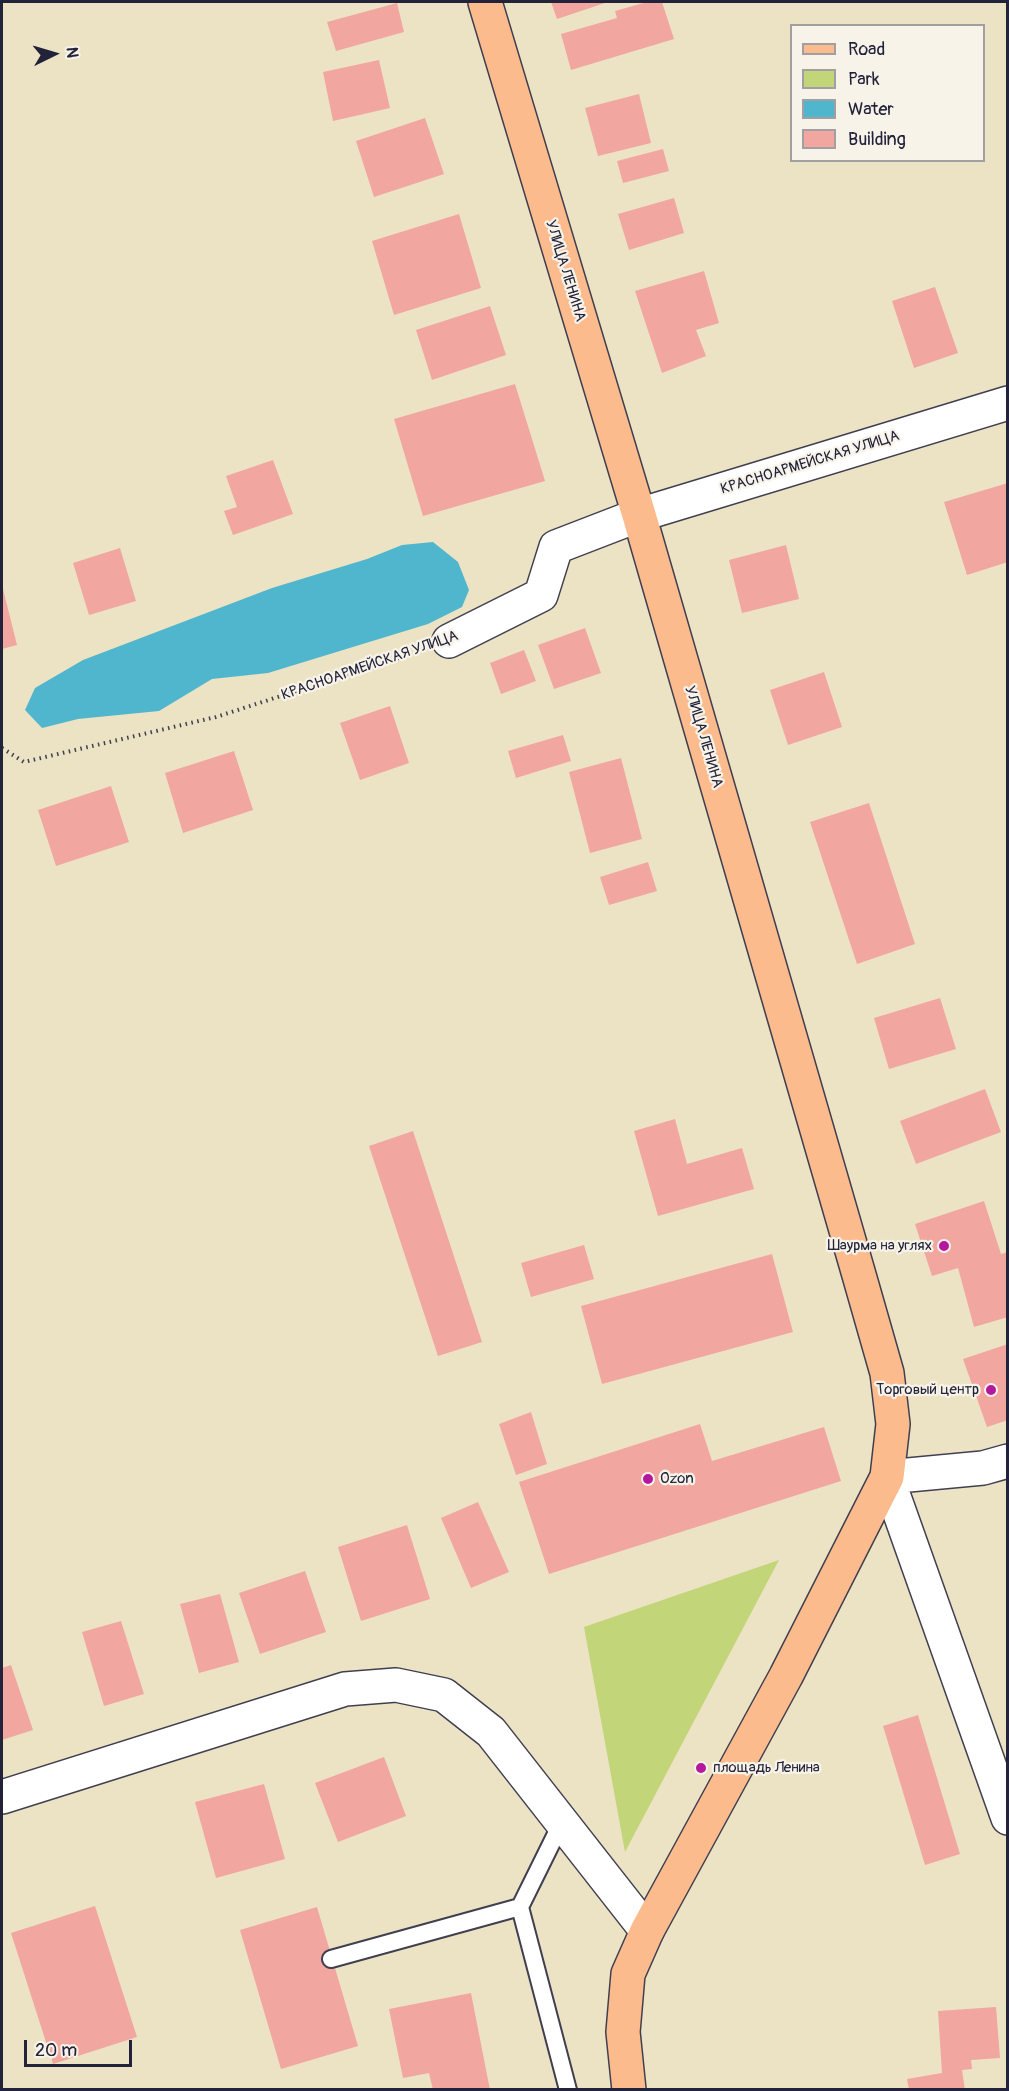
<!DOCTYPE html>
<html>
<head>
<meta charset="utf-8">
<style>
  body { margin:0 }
  #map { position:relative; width:1009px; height:2091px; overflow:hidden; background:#ece3c4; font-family:Pangolin,sans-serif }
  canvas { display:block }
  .frame { position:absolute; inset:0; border:3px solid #22223b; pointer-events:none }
  .legend { position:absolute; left:790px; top:24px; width:195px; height:138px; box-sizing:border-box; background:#f7f3e8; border:2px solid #a29fa3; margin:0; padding:8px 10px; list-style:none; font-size:18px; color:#22223b }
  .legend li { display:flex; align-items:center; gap:12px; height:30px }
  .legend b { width:30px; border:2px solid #a29fa3 }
  .north { position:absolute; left:24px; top:24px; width:60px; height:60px; -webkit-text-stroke:4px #f7f3e8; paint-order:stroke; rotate:85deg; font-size:16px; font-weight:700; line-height:24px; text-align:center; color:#22223b }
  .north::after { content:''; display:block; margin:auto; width:21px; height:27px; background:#22223b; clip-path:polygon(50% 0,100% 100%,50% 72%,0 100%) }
  .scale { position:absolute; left:24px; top:2040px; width:108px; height:27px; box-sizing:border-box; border:3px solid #22223b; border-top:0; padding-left:8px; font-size:18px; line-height:21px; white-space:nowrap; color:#22223b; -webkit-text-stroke:4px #f7f3e8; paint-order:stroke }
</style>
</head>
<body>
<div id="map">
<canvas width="1009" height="2091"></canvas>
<div class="frame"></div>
<ul class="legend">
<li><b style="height:8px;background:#fbbb8d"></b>Road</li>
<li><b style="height:16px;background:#c2d578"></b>Park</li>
<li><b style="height:16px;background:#50b6ce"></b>Water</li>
<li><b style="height:16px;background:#f2a6a0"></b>Building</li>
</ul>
<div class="north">N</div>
<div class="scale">20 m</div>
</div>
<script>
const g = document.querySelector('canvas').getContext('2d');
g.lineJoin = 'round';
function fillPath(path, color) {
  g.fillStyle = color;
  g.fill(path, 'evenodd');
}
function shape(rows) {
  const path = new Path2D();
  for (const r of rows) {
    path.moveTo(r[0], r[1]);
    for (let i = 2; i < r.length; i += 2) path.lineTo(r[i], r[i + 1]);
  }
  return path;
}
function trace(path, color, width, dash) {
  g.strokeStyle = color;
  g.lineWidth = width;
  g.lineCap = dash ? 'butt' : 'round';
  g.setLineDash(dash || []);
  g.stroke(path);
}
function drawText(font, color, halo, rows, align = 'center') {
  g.font = font + ' Pangolin,sans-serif';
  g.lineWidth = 4.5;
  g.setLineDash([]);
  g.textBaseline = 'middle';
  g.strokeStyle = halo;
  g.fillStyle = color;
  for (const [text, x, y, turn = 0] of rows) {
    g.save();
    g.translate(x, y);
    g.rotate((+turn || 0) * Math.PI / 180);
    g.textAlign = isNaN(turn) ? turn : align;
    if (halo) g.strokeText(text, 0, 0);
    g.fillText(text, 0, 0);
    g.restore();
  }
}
const green = shape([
  [779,1560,625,1852,584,1627]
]);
const water = shape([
  [433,542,458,562,469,590,462,607,428,624,268,673,212,679,159,711,78,719,42,728,25,710,35,688,83,660,272,588,367,559,402,545]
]);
const building = shape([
  [551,2,608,2,557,19],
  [647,2,662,2,674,39,571,70,561,34,617,18,615,11],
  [397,3,404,32,336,51,327,22],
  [379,60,390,108,333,121,323,72],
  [639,94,651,143,598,156,585,108],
  [425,118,444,174,374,197,356,141],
  [663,149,669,171,623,183,617,161],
  [674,198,684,233,629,250,618,214],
  [459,214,481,288,394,315,372,241],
  [704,271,719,323,696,330,706,356,662,373,635,291],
  [935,287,958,353,914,368,892,301],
  [490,306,506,355,432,380,416,330],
  [515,384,545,481,423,516,394,419],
  [273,460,293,514,233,535,224,511,237,507,226,476],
  [1008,483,1008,562,967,575,944,502],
  [786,545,799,599,742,613,729,560],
  [120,548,136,601,89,615,73,563],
  [2,585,17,645,2,649],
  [585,628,601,673,554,689,538,645],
  [524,650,536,681,501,694,490,663],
  [824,672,842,727,788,745,770,690],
  [390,706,409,763,360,780,340,723],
  [563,735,571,761,516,778,508,751],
  [234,751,253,810,183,833,165,773],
  [621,758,642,839,590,853,569,772],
  [111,786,129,842,56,866,38,810],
  [869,803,915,944,857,964,810,822],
  [648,862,657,891,609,905,600,877],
  [940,998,956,1049,889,1069,874,1018],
  [985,1089,1001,1132,916,1164,900,1121],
  [675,1119,687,1164,742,1148,754,1189,658,1216,634,1131],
  [413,1131,482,1342,438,1356,369,1146],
  [984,1201,1001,1254,1008,1252,1008,1317,974,1327,958,1268,932,1276,915,1224],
  [584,1245,594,1279,531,1297,521,1263],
  [772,1254,793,1332,602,1384,581,1306],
  [1008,1344,1008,1420,987,1427,963,1359],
  [531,1412,547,1464,516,1475,499,1424],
  [700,1424,712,1461,824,1427,841,1481,549,1574,519,1482],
  [478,1502,509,1572,471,1588,441,1518],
  [407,1525,430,1599,361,1621,338,1547],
  [305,1571,326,1632,260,1654,239,1593],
  [220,1594,239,1662,199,1673,180,1604],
  [121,1621,144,1694,104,1706,82,1632],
  [11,1665,33,1730,2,1740,2,1668],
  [918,1715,960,1854,925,1865,883,1726],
  [384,1757,406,1816,338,1842,315,1783],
  [264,1784,285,1859,216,1878,195,1802],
  [95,1906,137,2037,53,2064,11,1933],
  [317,1907,358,2046,281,2069,240,1930],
  [471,1993,490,2090,433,2090,429,2073,403,2078,389,2009],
  [996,2007,1000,2058,971,2060,972,2069,962,2070,965,2090,909,2090,907,2079,942,2073,938,2011]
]);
const path = shape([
  [2,748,24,762,216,717,417,652]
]);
const lane = shape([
  [520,1907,568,2090],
  [331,1959,520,1907,561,1824]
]);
const street = shape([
  [449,641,541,595,556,547,639,515,1008,403],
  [1008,1461,983,1468,887,1477,1008,1818],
  [2,1797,345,1689,396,1685,444,1695,491,1732,647,1931]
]);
const primary = shape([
  [485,2,639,515,859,1275,887,1373,893,1424,887,1477,786,1676,647,1931,628,1974,623,2032,629,2090]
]);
const markers = [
  [944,1246,6,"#b5179e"],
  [991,1390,6,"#b5179e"],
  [648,1479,6,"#b5179e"],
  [701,1768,6,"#b5179e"]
];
const streetNames = [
  ["УЛИЦА ЛЕНИНА",565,271,73],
  ["КРАСНОАРМЕЙСКАЯ УЛИЦА",810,463,-17],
  ["КРАСНОАРМЕЙСКАЯ УЛИЦА",370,666,-19],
  ["УЛИЦА ЛЕНИНА",703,737,74]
];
const poiNames = [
  ["Шаурма на углях",932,1246],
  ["Торговый центр",979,1390],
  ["Ozon",660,1479,"left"],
  ["площадь Ленина",713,1768,"left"]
];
fillPath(green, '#c2d578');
fillPath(water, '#50b6ce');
fillPath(building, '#f2a6a0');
trace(lane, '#403f50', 20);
trace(street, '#403f50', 36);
trace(primary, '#403f50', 36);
trace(path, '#403f50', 4, [1.5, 4.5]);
trace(lane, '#fff', 16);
trace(street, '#fff', 33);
trace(primary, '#fbbb8d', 33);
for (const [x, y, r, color] of markers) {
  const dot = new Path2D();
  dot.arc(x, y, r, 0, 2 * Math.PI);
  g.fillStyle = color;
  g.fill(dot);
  trace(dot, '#f7f3e8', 2);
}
drawText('15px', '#22223b', '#f7f3e8', streetNames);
drawText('15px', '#22223b', '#f7f3e8', poiNames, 'right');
</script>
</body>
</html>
